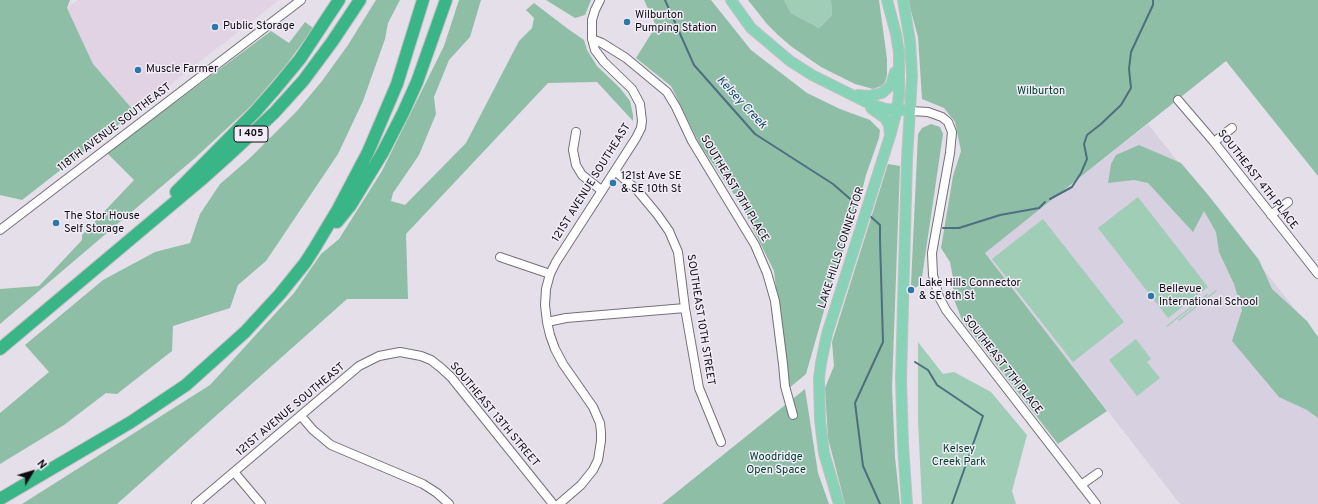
<!DOCTYPE html>
<html>
<head>
<meta charset="utf-8">
<style>
  body { margin:0 }
  #map { position:relative; width:1318px; height:504px; overflow:hidden; background:#e4dfe9; font-family:Overpass,sans-serif }
  canvas { display:block }
  .north { position:absolute; left:12px; top:452px; width:40px; height:40px; -webkit-text-stroke:3px #f1ecf7; paint-order:stroke; rotate:52deg; font-size:11px; font-weight:700; line-height:16px; text-align:center; color:#0d0c0f }
  .north::after { content:''; display:block; margin:auto; width:14px; height:18px; background:#0d0c0f; clip-path:polygon(50% 0,100% 100%,50% 72%,0 100%) }
</style>
</head>
<body>
<div id="map">
<canvas width="1318" height="504"></canvas>
<div class="north">N</div>
</div>
<script>
const g = document.querySelector('canvas').getContext('2d');
g.lineJoin = 'round';
function fillPath(path, color) {
  g.fillStyle = color;
  g.fill(path, 'evenodd');
}
function shape(rows) {
  const path = new Path2D();
  for (const r of rows) {
    path.moveTo(r[0], r[1]);
    for (let i = 2; i < r.length; i += 2) path.lineTo(r[i], r[i + 1]);
  }
  return path;
}
function trace(path, color, width, dash) {
  g.strokeStyle = color;
  g.lineWidth = width;
  g.lineCap = dash ? 'butt' : 'round';
  g.setLineDash(dash || []);
  g.stroke(path);
}
function drawText(font, color, halo, rows, align = 'center') {
  g.font = font + ' Overpass,sans-serif';
  g.lineWidth = 3;
  g.setLineDash([]);
  g.textBaseline = 'middle';
  g.strokeStyle = halo;
  g.fillStyle = color;
  for (const [text, x, y, turn = 0] of rows) {
    g.save();
    g.translate(x, y);
    g.rotate((+turn || 0) * Math.PI / 180);
    g.textAlign = isNaN(turn) ? turn : align;
    if (halo) g.strokeText(text, 0, 0);
    g.fillText(text, 0, 0);
    g.restore();
  }
}
const industrial = shape([
  [78,0,279,0,135,112,93,64,67,8]
]);
const built = shape([
  [1148,124,1318,338,1318,504,1180,504,985,253]
]);
const green = shape([
  [784,0,831,0,832,15,819,28,791,13],
  [1138,197,1208,287,1168,318,1098,228],
  [1043,219,1124,322,1073,362,992,259],
  [1216,290,1217,291,1179,321,1178,320],
  [1207,294,1208,295,1167,327,1166,326],
  [1136,339,1151,359,1147,362,1160,378,1137,396,1109,360],
  [918,342,943,374,954,372,991,392,1027,435,1012,491,1016,504,922,504,918,420]
]);
const forest = shape([
  [0,0,70,0,67,8,93,64,135,112,22,200,0,195],
  [376,0,400,0,388,23,385,39,363,101,338,154,266,261,238,285,230,308,173,326,172,351,117,394,106,393,64,425,0,464,0,413,49,372,25,345,103,280,155,252,190,243,200,214,220,184,250,158,297,111,322,81,348,45],
  [459,0,481,0,470,37,449,60,434,97,436,114,419,155,393,193,391,201,405,205,466,143,519,41,532,28,534,18,526,10,534,3,568,29,584,40,587,50,597,66,620,88,630,101,633,115,633,121,597,82,548,83,406,234,408,299,347,299,117,504,22,504,210,385,294,293,321,254,339,239,382,171,444,46],
  [546,0,591,0,585,15,575,18],
  [644,0,711,0,751,50,807,93,840,109,870,120,880,130,879,138,866,175,853,226,835,272,806,374,788,389,774,271,742,206,700,145,671,86,636,58,656,26],
  [748,0,784,0,791,13,819,28,832,15,831,0,879,0,887,59,887,75,885,82,881,86,873,89,866,87,855,84,821,67,792,47,778,35,767,24],
  [908,0,1318,0,1318,176,1226,61,985,253,1107,411,1058,444,962,320,953,297,953,278,950,262,941,248,953,176,961,151,955,122,944,108,922,99,918,37],
  [305,22,313,28,287,64,251,106,195,158,0,324,0,289,39,286,82,240,82,235,134,180,107,153,271,31,289,43],
  [931,124,940,127,943,134,921,284,915,288,911,285,918,134,922,128],
  [1139,145,1181,163,1209,196,1259,260,1272,289,1307,321,1318,337,1318,418,1307,410,1279,397,1232,341,1242,310,1234,284,1219,252,1216,232,1204,211,1193,232,1148,183,1134,180,1108,183,1111,164,1116,155],
  [888,164,900,166,892,387,895,457,900,504,845,504,828,438,825,388,834,366,832,342],
  [805,389,818,473,829,504,662,504]
]);
const stream = shape([
  [665,0,694,65,755,134,833,184,856,204],
  [1050,199,1072,187,1081,173,1087,159,1084,144,1087,135,1101,124,1121,105,1131,88,1129,69,1131,52,1153,5,1153,0],
  [870,216,880,225,880,240,883,342,855,403,863,466,880,504],
  [943,228,959,228,1000,215,1039,208,1045,202],
  [915,362,928,370,937,385,983,416,952,504]
]);
const minor = shape([
  [592,39,602,43,626,58,667,92,676,107,692,141,755,245,767,273,775,301,783,364,785,386,793,415],
  [1178,100,1214,142,1318,274],
  [911,111,928,112,942,117,948,122,952,132,950,153,932,253,933,275,939,297,946,310,1096,504],
  [576,132,573,150,576,165,582,175,601,190],
  [1214,142,1232,128],
  [615,171,637,190,657,214,669,231,678,252,685,308,699,388,721,442],
  [1271,215,1288,202],
  [0,230,301,0],
  [500,257,550,274],
  [547,322,566,318,685,308],
  [301,416,313,430,331,445,423,484,437,493,449,504],
  [234,472,261,504],
  [1081,485,1098,473],
  [196,504,359,366,379,356,400,352,421,356,431,360,440,367,451,377,553,504],
  [559,504,581,485,593,470,598,460,601,441,601,432,600,423,593,407,563,364,555,349,550,335,547,322,545,305,546,289,550,274,556,262,636,138,641,128,642,121,640,104,632,89,604,62,595,50,592,39,592,20,595,10,600,0]
]);
const major = shape([
  [731,0,751,28,790,61,812,75,870,104,886,109,903,110],
  [903,0,910,41,912,76,907,159,901,378,903,445,907,504],
  [858,95,869,96,882,93,891,85,895,72],
  [871,108,885,118,889,125,890,134],
  [839,504,824,453,820,420,819,378,821,363,827,334,890,136,897,110,899,94,899,53,896,34,887,0]
]);
const highway = shape([
  [176,192,255,112,276,88,300,59,339,0],
  [337,222,350,206,383,152,403,113,417,82,446,0],
  [0,349,201,180,230,154,274,113,303,81,332,42,360,0],
  [0,499,131,422,186,385,245,332,280,294,305,263,314,249,338,209,368,152,397,84,423,0]
]);
const markers = [
  [627,22,4,"#2e77ab"],
  [215,27,4,"#2e77ab"],
  [138,70,4,"#2e77ab"],
  [613,183,4,"#2e77ab"],
  [56,223,4,"#2e77ab"],
  [911,290,4,"#2e77ab"],
  [1151,296,4,"#2e77ab"]
];
const shields = [
  [251,134,34]
];
const shieldNames = [
  ["I 405",251,134]
];
const poiNames = [
  ["Wilburton",635,16],
  ["Pumping Station",635,29],
  ["Public Storage",223,27],
  ["Muscle Farmer",146,70],
  ["121st Ave SE",621,177],
  ["& SE 10th St",621,190],
  ["The Stor House",64,217],
  ["Self Storage",64,230],
  ["Lake Hills Connector",919,284],
  ["& SE 8th St",919,297],
  ["Bellevue",1159,290],
  ["International School",1159,303]
];
const parkNames = [
  ["Wilburton",1041,92],
  ["Kelsey",959,450],
  ["Creek Park",959,463],
  ["Woodridge",776,458],
  ["Open Space",776,471]
];
const streetNames = [
  ["118TH AVENUE SOUTHEAST",115,128,-37],
  ["SOUTHEAST 4TH PLACE",1257,180,52],
  ["121ST AVENUE SOUTHEAST",592,183,-58],
  ["SOUTHEAST 9TH PLACE",734,189,59],
  ["LAKE HILLS CONNECTOR",842,248,-72],
  ["SOUTHEAST 10TH STREET",700,320,81],
  ["SOUTHEAST 7TH PLACE",1002,365,52],
  ["121ST AVENUE SOUTHEAST",291,410,-40],
  ["SOUTHEAST 13TH STREET",494,415,50]
];
const waterNames = [
  ["Kelsey Creek",741,103,47]
];
fillPath(industrial, '#e1d2e4');
fillPath(built, '#d7d0e0');
fillPath(green, '#a0cdb5');
fillPath(forest, '#8fbea6');
trace(stream, '#4d6f7f', 2);
trace(minor, '#757079', 10);
trace(major, '#c0c0c1', 12);
trace(highway, '#c0c0c1', 14);
trace(minor, '#fff', 8);
trace(major, '#88d3b8', 10);
trace(highway, '#39b588', 12);
for (const [x, y, r, color] of markers) {
  const dot = new Path2D();
  dot.arc(x, y, r, 0, 2 * Math.PI);
  g.fillStyle = color;
  g.fill(dot);
  trace(dot, '#f1ecf7', 1.5);
}
for (const [x, y, w] of shields) {
  const box = new Path2D();
  box.roundRect(x - w / 2, y - 8, w, 16, 3);
  g.fillStyle = '#f1ecf7';
  g.fill(box);
  trace(box, '#0d0c0f', 1);
}
drawText('bold 10px', '#0d0c0f', null, shieldNames);
drawText('11px', '#0d0c0f', '#f1ecf7', poiNames, 'left');
drawText('11px', '#01422b', '#f1ecf7', parkNames);
drawText('11px', '#0d0c0f', '#f1ecf7', streetNames);
drawText('italic 12px', '#0b4f66', '#f1ecf7', waterNames);
</script>
</body>
</html>
